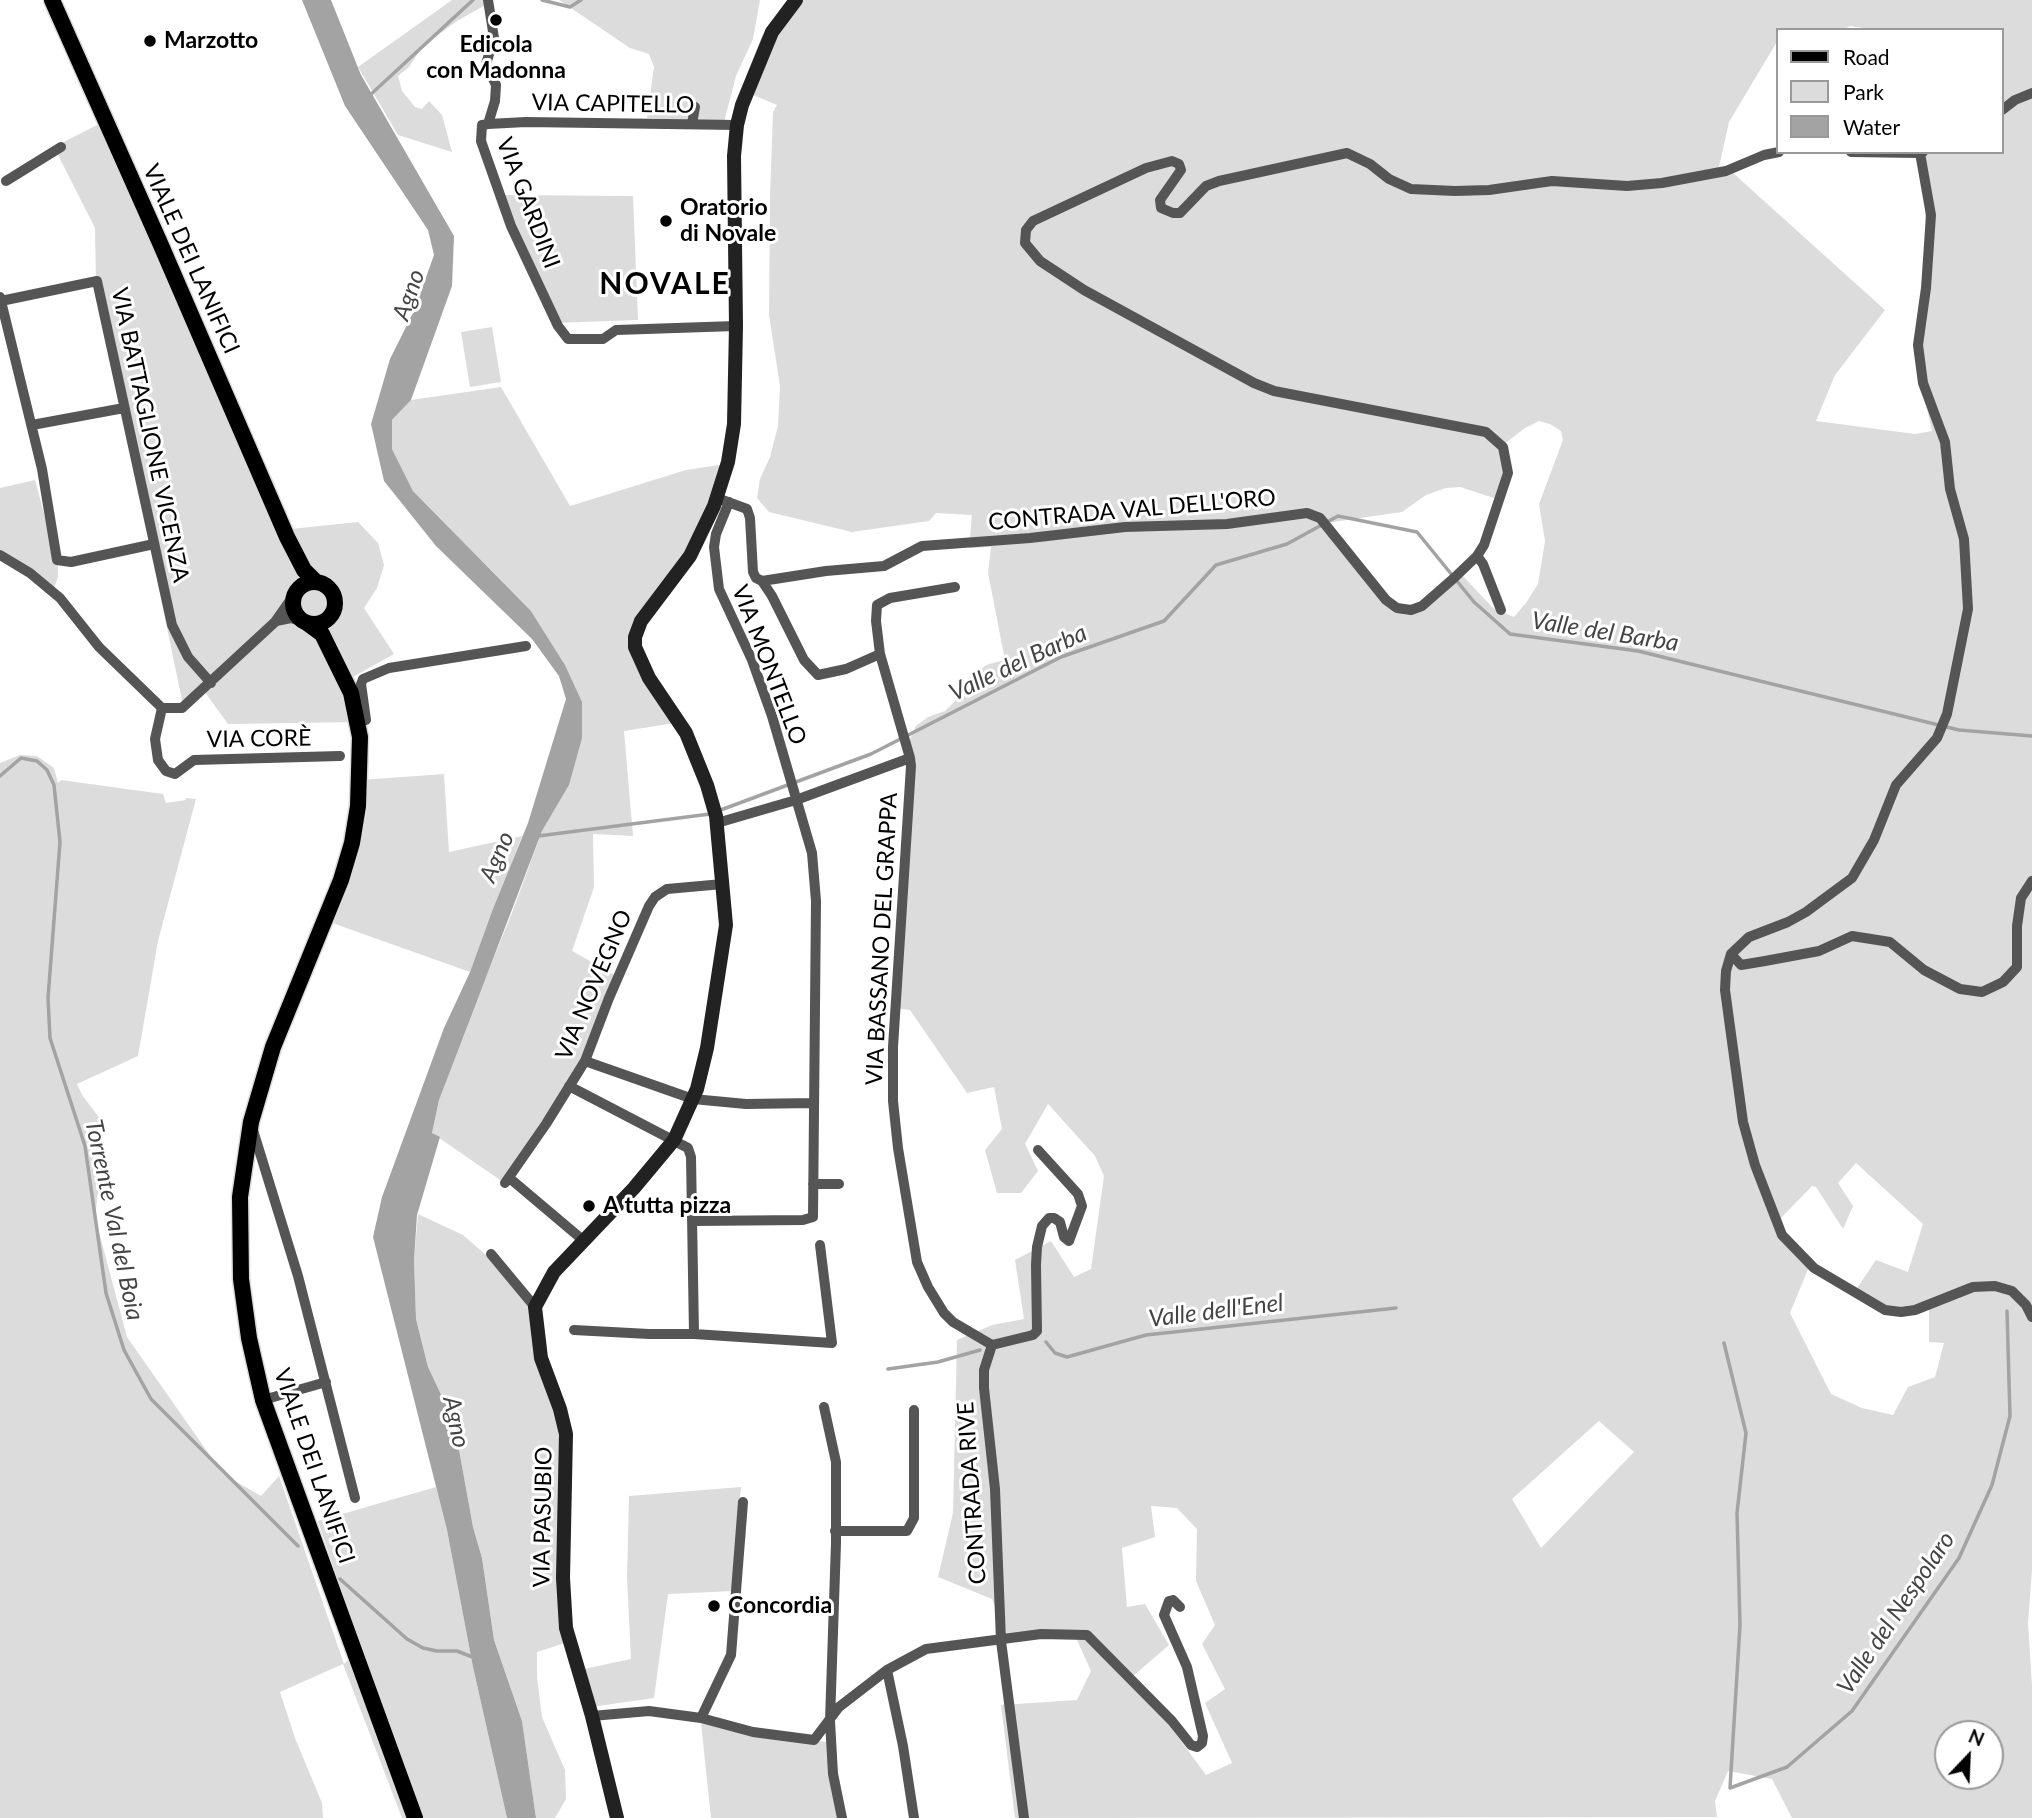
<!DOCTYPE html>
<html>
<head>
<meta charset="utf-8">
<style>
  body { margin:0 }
  #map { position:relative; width:2032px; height:1818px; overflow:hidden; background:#fff; font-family:Lato,sans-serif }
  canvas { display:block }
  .legend { position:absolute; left:1776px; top:28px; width:228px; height:126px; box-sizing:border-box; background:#fff; border:2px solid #999; margin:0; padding:9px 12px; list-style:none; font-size:21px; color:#000 }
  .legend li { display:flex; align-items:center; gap:14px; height:35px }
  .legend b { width:35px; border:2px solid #999 }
  .north { position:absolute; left:1934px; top:1720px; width:70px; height:70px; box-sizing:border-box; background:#fff; border:2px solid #999; border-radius:50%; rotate:23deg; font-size:19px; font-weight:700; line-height:28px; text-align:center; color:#000 }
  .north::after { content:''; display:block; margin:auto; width:24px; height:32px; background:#000; clip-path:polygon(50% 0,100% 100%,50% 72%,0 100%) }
</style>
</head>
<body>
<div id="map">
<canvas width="2032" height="1818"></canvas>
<ul class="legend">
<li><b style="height:9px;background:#000"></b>Road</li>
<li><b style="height:19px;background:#dcdcdc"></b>Park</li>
<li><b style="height:19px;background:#a3a3a3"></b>Water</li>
</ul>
<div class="north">N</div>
</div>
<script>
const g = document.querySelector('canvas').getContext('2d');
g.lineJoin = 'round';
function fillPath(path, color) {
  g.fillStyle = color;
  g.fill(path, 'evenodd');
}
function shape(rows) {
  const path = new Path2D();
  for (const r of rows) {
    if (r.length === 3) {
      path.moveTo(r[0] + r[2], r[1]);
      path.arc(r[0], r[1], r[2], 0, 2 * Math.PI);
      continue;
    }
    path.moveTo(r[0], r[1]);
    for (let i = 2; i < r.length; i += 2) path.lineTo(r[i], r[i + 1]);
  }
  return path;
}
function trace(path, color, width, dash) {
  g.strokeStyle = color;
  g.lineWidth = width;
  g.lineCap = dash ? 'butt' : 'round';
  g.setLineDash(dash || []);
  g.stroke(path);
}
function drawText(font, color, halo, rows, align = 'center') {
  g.font = font + ' Lato,sans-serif';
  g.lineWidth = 6;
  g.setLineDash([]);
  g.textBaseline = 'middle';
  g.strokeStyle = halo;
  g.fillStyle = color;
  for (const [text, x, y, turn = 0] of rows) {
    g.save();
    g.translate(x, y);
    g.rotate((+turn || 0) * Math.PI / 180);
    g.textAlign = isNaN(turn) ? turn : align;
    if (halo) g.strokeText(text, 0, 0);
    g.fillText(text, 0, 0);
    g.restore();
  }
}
const green = shape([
  [452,0,488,0,489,3,457,21,422,47,409,67,398,76,402,91,415,107,422,109,429,101,442,115,452,152,398,135,358,67],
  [559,0,760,0,753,39,736,76,724,122,647,118,654,67,649,54,630,48],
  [788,0,2032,0,2032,1570,2028,1623,2032,1685,2032,1818,1792,1818,1772,1779,1728,1771,1715,1801,1717,1817,1015,1818,1001,1705,1077,1700,1091,1671,1073,1631,1006,1633,992,1599,938,1577,953,1513,957,1340,992,1325,1024,1319,1015,1260,1051,1241,1074,1277,1091,1269,1104,1176,1095,1156,1048,1104,1025,1144,1038,1171,1021,1193,997,1193,985,1150,1002,1129,994,1087,967,1093,910,1010,895,1008,908,797,915,779,910,762,910,739,916,726,928,717,945,711,956,700,973,673,989,664,1005,660,988,573,991,547,969,548,972,515,936,513,929,521,852,532,769,512,757,498,760,479,770,457,778,426,780,386,769,315,770,197,773,112,777,105,741,90,761,38],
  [1850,26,1876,30,2002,30,2002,152,1810,152,1905,154,1918,159,1925,202,1926,271,1914,353,1932,431,1915,434,1816,421,1835,375,1885,310,1733,173,1717,176,1729,122,1778,40,1778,30,1843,30],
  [1539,421,1550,424,1561,431,1563,440,1539,504,1545,541,1538,584,1526,603,1514,617,1493,608,1462,575,1415,612,1397,611,1326,523,1402,512,1426,495,1446,488,1460,487,1503,501,1509,470,1503,445,1525,428],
  [1856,1163,1923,1224,1908,1272,1876,1260,1855,1291,1885,1307,1903,1311,1929,1302,1929,1342,1944,1343,1935,1377,1908,1387,1893,1415,1862,1408,1831,1394,1790,1313,1811,1262,1792,1244,1778,1221,1812,1186,1816,1187,1843,1229,1853,1206,1838,1183],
  [1599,1421,1634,1452,1541,1548,1512,1499],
  [1151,1506,1177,1508,1197,1529,1196,1581,1215,1625,1202,1644,1225,1689,1205,1703,1232,1763,1206,1775,1133,1676,1169,1645,1145,1604,1127,1607,1122,1548,1155,1537],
  [1948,1734,1990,1734,1990,1776,1948,1776],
  [107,120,230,397,275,484,281,530,358,522,378,543,384,565,377,588,364,608,394,654,351,678,360,722,228,724,202,688,183,705,96,285,95,228,54,147],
  [502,195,633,196,638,320,555,323],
  [492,327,501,382,470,387,461,332],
  [501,387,570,506,686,470,726,464,718,495,636,637,645,670,681,722,624,731,633,836,593,834,594,887,572,951,622,979,575,1082,503,1182,432,1133,439,1100,456,1050,512,913,542,831,569,785,582,703,565,665,531,611,413,491,392,449,392,420,411,400],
  [35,480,58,566,58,577,53,590,0,556,0,488],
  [20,755,37,756,54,768,58,783,61,780,163,794,166,803,186,800,186,798,196,799,158,941,138,1056,77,1084,82,1095,101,1120,103,1151,95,1217,127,1337,223,1474,261,1496,279,1476,344,1664,361,1647,318,1521,436,1487,447,1530,473,1667,507,1818,402,1818,343,1664,280,1692,295,1738,322,1803,323,1818,0,1818,0,763],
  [444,774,449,852,522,836,470,972,324,920,361,780],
  [418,1214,463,1235,540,1302,536,1332,566,1432,571,1641,537,1652,537,1678,542,1717,565,1770,566,1799,555,1818,536,1818,522,1721,494,1640,482,1558,473,1527,454,1422,428,1367,416,1319,414,1260],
  [741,1487,739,1509,747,1510,745,1542,737,1549,734,1591,668,1594,654,1698,591,1707,579,1670,631,1659,627,1578,629,1496],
  [701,1723,833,1743,846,1818,711,1818]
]);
const water = shape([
  [302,0,331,0,361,75,454,236,452,286,411,400,392,420,392,449,413,491,531,611,565,665,582,702,582,738,569,785,542,831,439,1100,432,1133,440,1137,417,1215,414,1260,416,1319,428,1367,454,1422,473,1527,482,1558,494,1640,522,1721,536,1818,507,1818,473,1667,447,1530,373,1237,382,1197,444,1028,470,972,493,909,528,823,566,699,559,676,532,639,436,546,384,481,371,424,390,359,414,311,434,255,428,230,345,106]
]);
const stream = shape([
  [542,0,570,7,581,0],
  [369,96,473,0],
  [0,776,21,758,37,761,47,770,54,785,60,842,48,998,50,1038,85,1146,106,1293,124,1350,151,1399,298,1546],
  [718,811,871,754,1061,657,1164,621,1216,565,1287,544,1338,516,1417,532,1474,602,1510,634,1638,651,1959,730,2032,736],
  [538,836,710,814],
  [1046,1342,1055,1353,1067,1357,1146,1335,1396,1308],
  [1724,1343,1746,1433,1737,1513,1740,1625,1730,1788,1787,1767,1852,1711,1959,1558,1992,1485,2010,1416,2007,1311],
  [888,1369,938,1362,980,1350],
  [340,1579,407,1639,423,1648,437,1651,457,1651,475,1658]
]);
const street = shape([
  [488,0,494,38,486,64,496,85,495,101,488,124,482,125,481,141,511,226,558,326,568,339,603,339,616,330,736,326],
  [2002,110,2015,100,2032,93],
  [488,124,526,122,737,125],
  [692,124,695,107],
  [1851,152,1920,153],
  [1923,152,1920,153,1931,215,1926,288,1918,345,1923,383,1945,442,1950,489,1964,539,1968,609,1947,714,1937,738,1896,785,1874,840,1852,878,1806,912,1788,922,1749,937,1731,954,1726,971,1725,990,1743,1122,1755,1165,1782,1235,1814,1268,1885,1310,1901,1312,1915,1310,1973,1287,1995,1286,2012,1291,2026,1305,2032,1317],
  [6,181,61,147],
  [0,297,42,469,57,560,71,562,154,544],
  [1,301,97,281,172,625,188,657,211,683],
  [32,425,124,408],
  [717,498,747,509,750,518,753,572,756,578,762,581,826,571,884,566,922,546,1030,538,1125,527,1227,524,1307,513,1320,518,1386,600,1397,608,1411,610,1422,606,1454,578,1477,556,1484,545,1508,473,1503,447,1486,432,1274,391,1254,383,1084,290,1040,261,1025,243,1026,230,1033,221,1146,168,1172,161,1179,164,1181,170,1160,200,1161,208,1173,213,1180,213,1206,186,1219,181,1347,153,1370,164,1389,179,1411,189,1455,191,1489,190,1552,181,1627,186,1662,183,1726,171,1764,155,1779,152],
  [0,555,30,573,60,598,99,647,162,708,182,708,275,622,294,595],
  [1477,556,1483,564,1501,610],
  [762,581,772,596,804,660,818,675,846,669,880,654],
  [276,621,291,618,304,622],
  [162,708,155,739,158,760,166,771,175,774,194,760,340,756],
  [358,721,366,720,361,684,363,679,389,668,526,646],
  [910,758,880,654,876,621,877,605,890,598,955,587],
  [717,823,796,800,910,758,911,766,893,1047,893,1101,898,1148,917,1262,928,1287,944,1313,953,1322,992,1345,1033,1335,1037,1331,1036,1265,1037,1247,1042,1226,1049,1218,1054,1218,1060,1222,1064,1237,1069,1241,1082,1206,1078,1194,1038,1150],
  [1731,954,1741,965,1765,961,1819,951,1852,936,1890,942,1924,970,1960,989,1982,992,2003,982,2017,967,2017,926,2021,898,2032,881],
  [585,1061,693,1099,746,1104,813,1103],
  [569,1086,688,1148,691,1157,694,1334,832,1343,820,1245],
  [252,1127,298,1276,355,1498],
  [513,1181,584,1241],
  [505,1183,546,1124,585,1061,609,998,649,906,655,897,667,889,723,884],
  [813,1184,839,1184],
  [693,1221,803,1220,813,1217,816,901,812,853,772,716,752,660,719,589,714,547,716,534,729,502],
  [491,1254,535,1307],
  [574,1330,649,1334,694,1334],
  [992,1345,984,1370,984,1388,995,1489,1001,1641,1024,1818],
  [263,1400,326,1382],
  [824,1407,836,1462,836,1543,830,1721,833,1774,842,1818],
  [835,1531,907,1531,914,1518,914,1410],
  [887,1670,926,1649,1041,1634,1087,1635,1172,1721,1191,1745,1197,1747,1202,1743,1203,1736,1187,1667,1164,1615,1169,1601,1173,1600,1180,1607],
  [592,1716,649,1711,701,1718,753,1732,814,1740,839,1707,887,1670,903,1746,914,1818],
  [701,1718,731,1655,743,1502]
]);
const secondary = shape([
  [617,1818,592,1716,566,1628,563,1578,566,1434,560,1409,541,1358,535,1307,554,1272,634,1188,674,1140,697,1089,707,1048,726,925,716,816,707,785,686,733,649,678,635,647,635,637,641,621,690,556,714,506,728,462,734,424,736,326,734,156,737,125,742,105,772,32,796,0]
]);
const primary = shape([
  [52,0,160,243,287,537,304,570,316,582],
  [314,603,21],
  [307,623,322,634,351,693,360,737,358,806,352,843,341,880,273,1047,251,1122,240,1197,241,1279,249,1338,263,1400,415,1818]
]);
const markers = [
  [496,20,7,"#000"],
  [150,41,7,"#000"],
  [666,221,7,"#000"],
  [589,1206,7,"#000"],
  [714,1606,7,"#000"]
];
const poiNames = [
  ["Marzotto",164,41],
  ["Edicola",496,45,"center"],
  ["con Madonna",496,71,"center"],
  ["Oratorio",680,208],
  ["di Novale",680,234],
  ["A tutta pizza",603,1206],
  ["Concordia",728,1606]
];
const streetNames = [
  ["VIA CAPITELLO",613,104,1],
  ["VIA GARDINI",528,203,69],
  ["VIALE DEI LANIFICI",191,259,66],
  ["VIA BATTAGLIONE VICENZA",150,435,78],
  ["CONTRADA VAL DELL'ORO",1132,510,-5],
  ["VIA MONTELLO",769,665,69],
  ["VIA CORÈ",259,739,-1],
  ["VIA BASSANO DEL GRAPPA",882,939,-87],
  ["VIA NOVEGNO",594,985,-67],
  ["VIALE DEI LANIFICI",314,1466,71],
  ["CONTRADA RIVE",972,1493,-94],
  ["VIA PASUBIO",543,1517,-89]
];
const waterNames = [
  ["Agno",409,295,-71],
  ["Valle del Barba",1605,632,9],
  ["Valle del Barba",1018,663,-25],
  ["Agno",497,857,-67],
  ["Torrente Val del Boia",114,1220,78],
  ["Valle dell'Enel",1216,1311,-7],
  ["Agno",456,1422,78],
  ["Valle del Nespolaro",1896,1613,-56]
];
const districtNames = [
  ["NOVALE",665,284]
];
fillPath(green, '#dcdcdc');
fillPath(water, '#a3a3a3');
trace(stream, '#a3a3a3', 3.5);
trace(primary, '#dbdbdb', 19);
trace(street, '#555', 10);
trace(secondary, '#222', 14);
trace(primary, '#000', 16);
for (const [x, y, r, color] of markers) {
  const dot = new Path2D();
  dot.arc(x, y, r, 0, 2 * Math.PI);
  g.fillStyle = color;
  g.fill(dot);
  trace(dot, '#fff', 2.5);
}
drawText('bold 23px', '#000', '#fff', poiNames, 'left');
drawText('23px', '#000', '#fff', streetNames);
drawText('italic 24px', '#444', '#fff', waterNames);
g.letterSpacing = '2px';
drawText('bold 30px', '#000', '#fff', districtNames);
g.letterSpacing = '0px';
</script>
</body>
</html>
